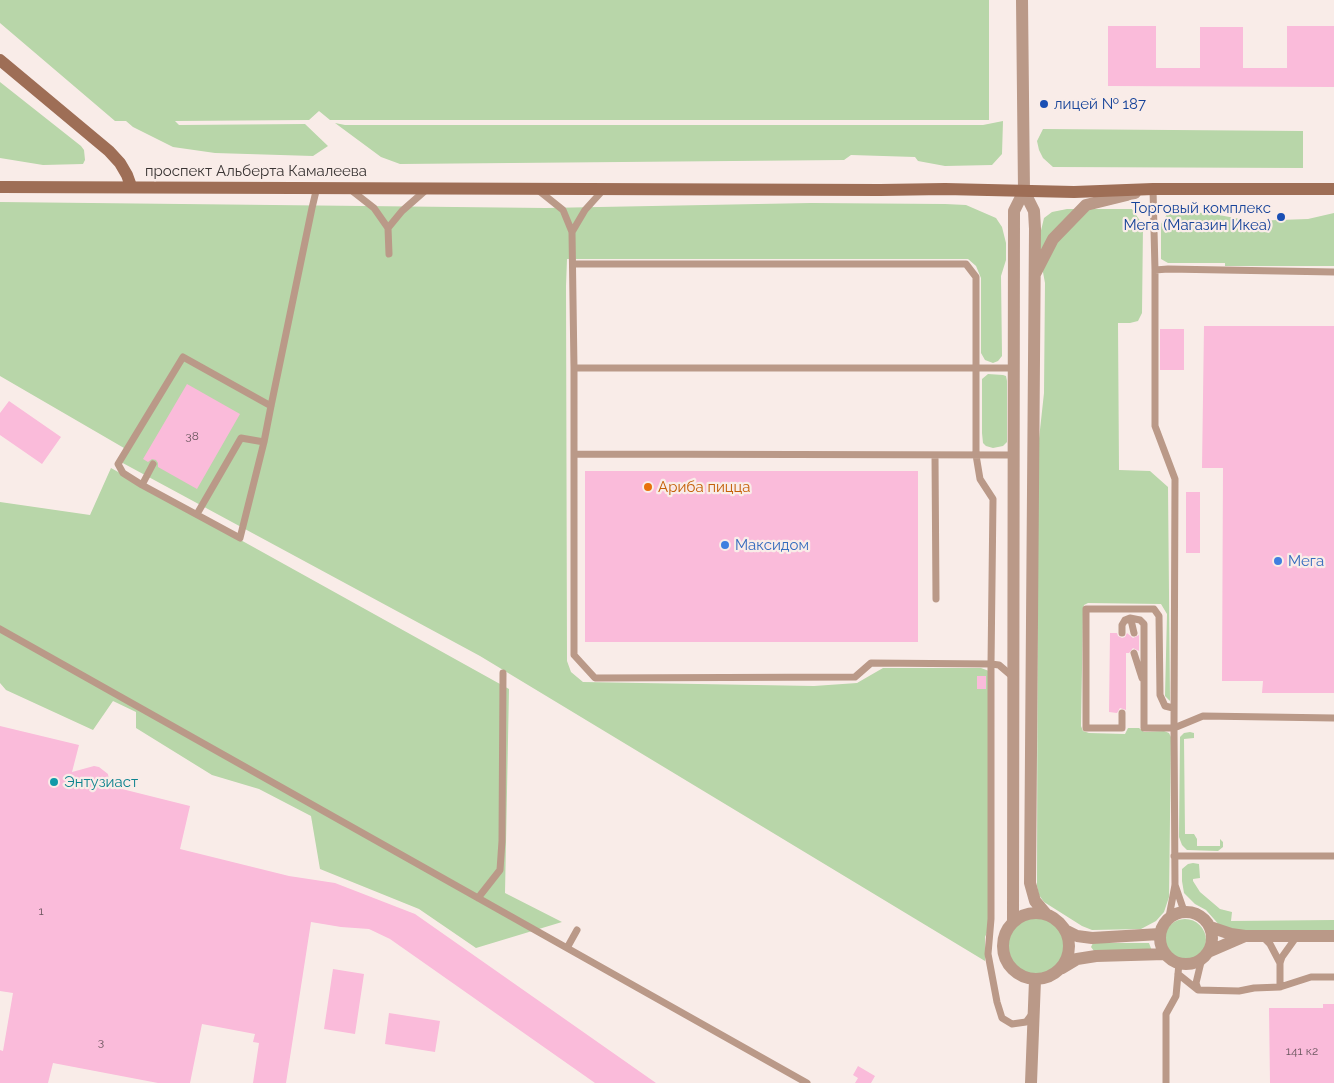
<!DOCTYPE html>
<html>
<head>
<meta charset="utf-8">
<style>
  body { margin:0 }
  canvas { display:block; background:#f9ece8 }
</style>
</head>
<body>
<canvas width="1334" height="1083"></canvas>
<script>
const g = document.querySelector('canvas').getContext('2d');
g.lineJoin = 'round';
function fillPath(path, color) {
  g.fillStyle = color;
  g.fill(path, 'evenodd');
}
function shape(rows) {
  const path = new Path2D();
  for (const r of rows) {
    if (r.length === 3) {
      path.moveTo(r[0] + r[2], r[1]);
      path.arc(r[0], r[1], r[2], 0, 2 * Math.PI);
      continue;
    }
    path.moveTo(r[0], r[1]);
    for (let i = 2; i < r.length; i += 2) path.lineTo(r[i], r[i + 1]);
  }
  return path;
}
function trace(path, color, width, dash) {
  g.strokeStyle = color;
  g.lineWidth = width;
  g.lineCap = dash ? 'butt' : 'round';
  g.setLineDash(dash || []);
  g.stroke(path);
}
function drawText(font, color, halo, rows, align = 'center') {
  g.font = font + ' Raleway,sans-serif';
  g.lineWidth = 4.5;
  g.setLineDash([]);
  g.textBaseline = 'middle';
  g.strokeStyle = halo;
  g.fillStyle = color;
  for (const [text, x, y, turn = 0] of rows) {
    g.save();
    g.translate(x, y);
    g.rotate((+turn || 0) * Math.PI / 180);
    g.textAlign = isNaN(turn) ? turn : align;
    if (halo) g.strokeText(text, 0, 0);
    g.fillText(text, 0, 0);
    g.restore();
  }
}
const green = shape([
  [0,0,989,0,989,120,330,120,319,111,309,120,175,121,179,125,305,124,328,146,313,156,215,153,173,147,133,127,126,121,115,121,0,23],
  [0,82,81,146,84,150,85,160,83,164,43,165,0,158],
  [1003,121,1002,154,992,165,945,166,918,161,915,157,851,155,844,160,400,164,381,157,335,123,345,125,983,125],
  [1043,129,1303,131,1303,168,1053,167,1043,158,1039,150,1037,141],
  [0,202,546,208,811,203,945,204,966,205,996,218,1002,227,1006,243,1006,260,1001,276,1002,356,998,361,993,363,985,360,981,353,981,278,976,266,968,259,567,259,566,286,567,661,571,672,583,682,814,686,857,683,883,668,981,668,989,671,989,928,985,937,985,961,480,656,119,461,124,448,0,376],
  [1067,209,1132,209,1143,225,1142,313,1138,321,1130,323,1118,323,1119,470,1150,471,1168,487,1170,701,1165,696,1167,614,1161,604,1088,603,1084,605,1083,611,1081,726,1083,731,1089,733,1125,734,1128,728,1139,728,1144,732,1164,731,1169,733,1171,737,1169,897,1164,912,1156,921,1141,929,1092,930,1082,926,1044,902,1039,895,1037,886,1038,448,1044,393,1045,283,1040,256,1039,239,1044,218,1052,212],
  [1171,212,1209,213,1250,221,1308,219,1334,213,1334,266,1225,266,1225,263,1168,263,1161,259,1161,224,1167,214],
  [988,374,1003,375,1006,376,1007,381,1007,442,1003,446,993,448,986,446,983,443,982,433,982,379],
  [111,468,509,689,505,893,562,922,476,948,419,909,320,869,311,816,259,789,212,775,136,728,136,712,113,701,93,730,6,690,0,683,0,502,90,515],
  [1190,732,1194,733,1194,738,1184,739,1185,834,1194,834,1197,839,1197,846,1220,846,1220,839,1223,842,1223,847,1218,851,1187,850,1182,845,1179,837,1180,737,1184,733],
  [1193,863,1199,864,1200,878,1193,879,1193,881,1200,892,1220,909,1232,912,1231,921,1334,920,1334,930,1229,931,1221,927,1206,910,1195,904,1184,893,1182,881,1182,869,1188,864],
  [1036,946,29],
  [1185,940,21],
  [1093,943,1149,943,1152,951,1094,951,1091,947]
]);
const building = shape([
  [1108,26,1156,26,1156,68,1200,68,1200,27,1243,27,1243,68,1287,68,1287,26,1334,26,1334,87,1108,86],
  [1204,326,1334,326,1334,693,1262,693,1263,681,1222,681,1223,468,1202,468],
  [1160,329,1184,329,1184,370,1160,370],
  [187,384,240,414,197,489,158,467,158,463,156,460,152,459,148,462,143,459],
  [9,401,61,437,42,464,0,435,0,413],
  [585,471,918,471,918,642,585,642],
  [1186,492,1200,492,1200,553,1186,553],
  [1110,633,1117,633,1118,636,1122,638,1125,637,1127,633,1133,638,1139,635,1139,651,1133,648,1129,653,1126,653,1126,710,1120,708,1117,713,1109,712],
  [977,676,986,676,986,689,977,689],
  [0,726,79,745,72,772,94,766,99,767,108,774,110,786,190,806,180,849,289,876,335,883,415,914,656,1083,595,1083,390,939,369,929,341,927,311,922,286,1083,253,1083,259,1043,253,1042,255,1034,202,1024,190,1083,158,1083,53,1063,48,1083,0,1083,0,1050,3,1051,13,993,0,991],
  [333,969,364,974,355,1034,324,1029],
  [1323,1004,1334,1004,1334,1083,1270,1083,1269,1008,1323,1008],
  [389,1013,440,1021,435,1052,385,1044],
  [858,1066,875,1076,871,1083,855,1083,858,1078,853,1075]
]);
const service = shape([
  [351,190,374,208,388,228,389,254],
  [538,190,563,210,572,232,574,368,574,655,595,678,855,677,871,663,991,664,999,665,1013,677],
  [388,228,402,211,427,189],
  [572,232,585,210,604,189],
  [573,264,966,264,976,277,976,455,980,479,993,499,991,664,991,919,988,954,997,1002,1002,1018,1012,1024,1026,1022,1032,1014],
  [1155,270,1168,269,1334,272],
  [574,368,1013,368],
  [271,406,183,357,118,464,123,473,142,485,240,538,264,442,271,406,312,208,317,187],
  [575,454,1013,455],
  [935,455,936,599],
  [142,485,153,464],
  [197,514,241,438,264,442],
  [1125,620,1131,620,1134,633],
  [0,629,807,1083],
  [1122,633,1122,625,1125,620,1130,618,1140,620,1144,624,1144,728,1174,728,1175,479,1155,426,1155,270,1153,189],
  [1134,653,1142,678],
  [1122,713,1122,728,1086,728,1086,609,1154,609,1159,616,1160,695,1165,706,1173,708],
  [1174,856,1334,856],
  [1175,885,1184,911],
  [478,898,500,870,502,841,503,673],
  [1169,917,1175,885,1174,728,1203,716,1334,718],
  [1263,937,1270,944,1280,963],
  [567,948,577,930],
  [1178,974,1198,990,1239,991,1254,988,1280,987,1311,977,1334,977],
  [1280,987,1280,963,1282,957,1297,936],
  [1198,989,1196,983,1202,958],
  [1166,1083,1166,1014,1176,996,1179,963]
]);
const minor = shape([
  [1024,191,1034,211,1035,229,1030,883,1035,901,1046,914],
  [1035,274,1053,239,1086,205,1135,193],
  [1186,938,26],
  [1036,946,33],
  [1013,921,1014,211,1024,191],
  [1210,927,1231,934,1245,936,1334,936],
  [1065,930,1077,936,1092,938,1160,934],
  [1208,952,1245,936],
  [1062,968,1077,959,1096,956,1165,954],
  [1031,1083,1035,980]
]);
const tertiary = shape([
  [1022,0,1024,191]
]);
const secondary = shape([
  [0,60,109,151,120,163,127,175,131,186],
  [0,187,880,190,945,189,1074,192,1153,189,1334,189]
]);
const markers = [
  [1044,104,5,"#1a4fb4"],
  [1281,217,5,"#1a4fb4"],
  [648,487,5,"#e8710a"],
  [725,545,5,"#3f7fe0"],
  [1278,561,5,"#3f7fe0"],
  [54,782,5,"#0f9aa8"]
];
const numberNames = [
  ["38",192,436],
  ["1",41,911],
  ["3",101,1042],
  ["141 к2",1302,1051]
];
const transitNames = [
  ["лицей № 187",1054,104],
  ["Торговый комплекс",1271,208,"right"],
  ["Мега (Магазин Икеа)",1271,225,"right"]
];
const streetNames = [
  ["проспект Альберта Камалеева",256,171]
];
const foodNames = [
  ["Ариба пицца",658,487]
];
const shopNames = [
  ["Максидом",735,545],
  ["Мега",1288,561]
];
const cultureNames = [
  ["Энтузиаст",64,782]
];
fillPath(green, '#b8d6a9');
fillPath(building, '#fabbda');
trace(service, '#ba9988', 7);
trace(minor, '#ba9988', 12);
trace(tertiary, '#ba9988', 12);
trace(secondary, '#9e6e56', 12);
for (const [x, y, r, color] of markers) {
  const dot = new Path2D();
  dot.arc(x, y, r, 0, 2 * Math.PI);
  g.fillStyle = color;
  g.fill(dot);
  trace(dot, '#f9ece8', 2);
}
drawText('12px', '#6a565e', null, numberNames);
drawText('15px', '#164399', '#f9ece8', transitNames, 'left');
drawText('15px', '#3a3534', '#f9ece8', streetNames);
drawText('15px', '#c56008', '#f9ece8', foodNames, 'left');
drawText('15px', '#366cbe', '#f9ece8', shopNames, 'left');
drawText('15px', '#0d838f', '#f9ece8', cultureNames, 'left');
</script>
</body>
</html>
